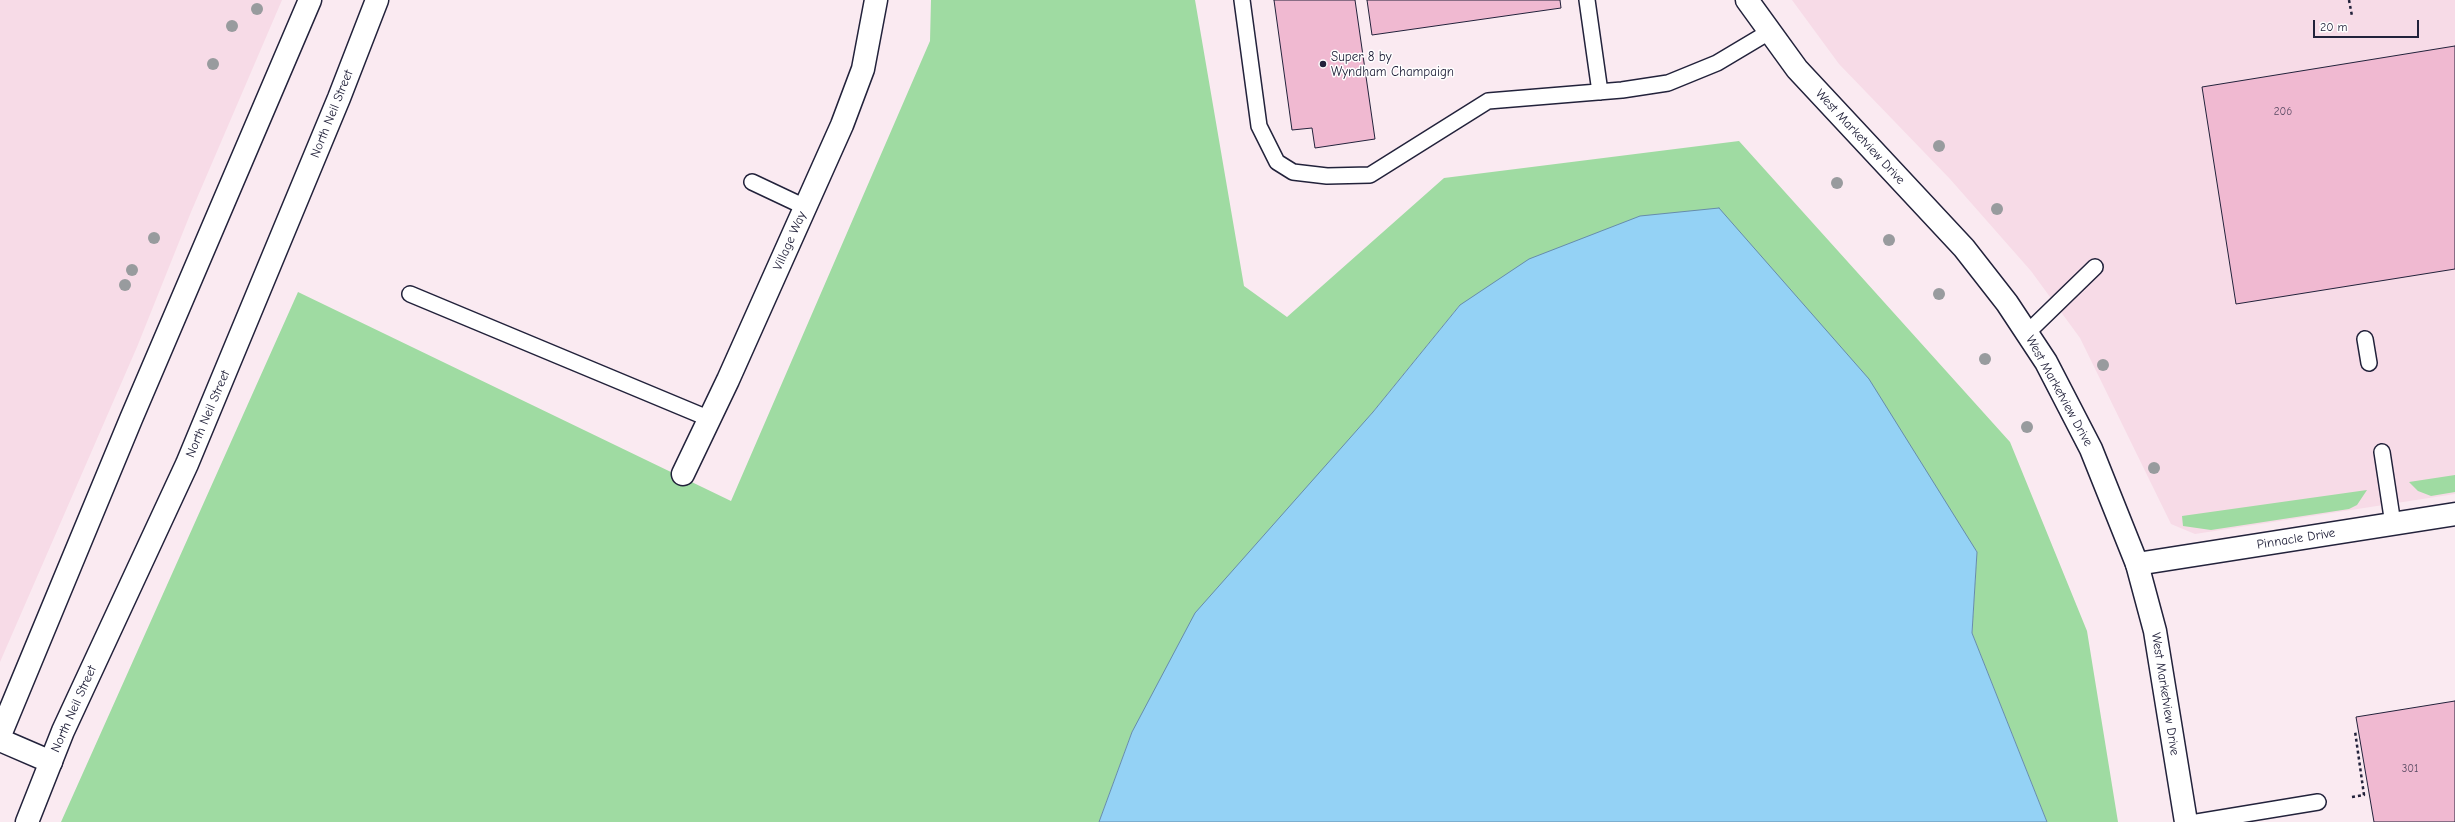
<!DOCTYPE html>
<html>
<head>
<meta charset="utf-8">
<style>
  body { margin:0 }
  #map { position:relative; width:2455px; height:822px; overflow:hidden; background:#faeaf1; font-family:"Comic Neue",sans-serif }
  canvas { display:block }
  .scale { position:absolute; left:2313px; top:20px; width:106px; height:18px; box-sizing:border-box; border:2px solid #22223b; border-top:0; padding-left:5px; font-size:12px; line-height:14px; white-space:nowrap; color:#22223b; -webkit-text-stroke:3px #fff; paint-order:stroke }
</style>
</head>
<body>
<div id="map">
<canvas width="2455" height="822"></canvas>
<div class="scale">20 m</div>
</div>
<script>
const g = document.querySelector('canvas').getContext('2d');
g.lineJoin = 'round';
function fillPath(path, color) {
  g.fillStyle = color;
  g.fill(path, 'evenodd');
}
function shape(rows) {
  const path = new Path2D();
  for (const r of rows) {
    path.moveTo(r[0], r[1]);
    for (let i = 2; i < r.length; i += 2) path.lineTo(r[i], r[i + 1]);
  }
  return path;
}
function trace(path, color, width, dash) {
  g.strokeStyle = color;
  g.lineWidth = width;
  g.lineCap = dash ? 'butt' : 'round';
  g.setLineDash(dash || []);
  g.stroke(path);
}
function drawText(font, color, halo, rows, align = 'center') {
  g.font = font + ' "Comic Neue",sans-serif';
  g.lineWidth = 3;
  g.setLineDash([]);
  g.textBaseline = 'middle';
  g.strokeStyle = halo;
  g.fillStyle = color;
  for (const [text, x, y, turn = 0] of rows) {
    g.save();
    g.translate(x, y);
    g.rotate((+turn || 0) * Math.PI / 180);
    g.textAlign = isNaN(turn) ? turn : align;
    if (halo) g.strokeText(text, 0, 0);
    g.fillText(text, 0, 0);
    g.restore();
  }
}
const built = shape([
  [0,0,282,0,191,212,137,347,0,662],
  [1792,0,2455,0,2455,494,2195,534,2171,524,2080,338,2031,271,1950,179,1839,64]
]);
const green = shape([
  [931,0,1195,0,1244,286,1287,317,1444,178,1739,141,2010,442,2087,631,2118,822,2047,822,1972,633,1977,551,1460,305,1373,412,1132,732,1099,822,61,822,298,292,731,501,930,41],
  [2455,475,2455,492,2431,496,2418,491,2409,482],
  [2367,490,2357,505,2349,509,2211,530,2183,526,2182,516]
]);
const water = shape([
  [1719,208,1869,379,1977,552,1972,633,2047,822,1099,822,1132,732,1195,613,1373,412,1460,305,1529,259,1640,216,1719,208]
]);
const building = shape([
  [1274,0,1355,0,1375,139,1315,148,1312,128,1292,130,1274,0],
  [1367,0,1560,0,1561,8,1372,35,1367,0],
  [2455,46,2455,269,2236,304,2202,87,2455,46],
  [2455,701,2455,822,2374,822,2356,717,2455,701]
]);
const path = shape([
  [2349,0,2352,16],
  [2352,797,2364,795,2355,731]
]);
const service = shape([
  [1242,0,1259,126,1277,162,1293,172,1327,176,1370,175,1488,101,1622,90,1668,83,1717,63,1769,32],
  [1587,0,1600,92],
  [752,182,805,207],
  [410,294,710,419],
  [2027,333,2095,267],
  [2365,339,2369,363],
  [2382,452,2393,524],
  [2197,822,2318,802]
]);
const minor = shape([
  [683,474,728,380,842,125,863,69,876,0],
  [2137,564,2455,514],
  [0,740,51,762]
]);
const secondary = shape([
  [1747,0,1797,69,1964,248,2007,303,2046,362,2091,449,2137,564,2155,631,2186,822],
  [0,735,131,419,310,0],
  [27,822,63,731,187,464,339,98,377,0]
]);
const trees = [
  [257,9],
  [232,26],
  [213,64],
  [1939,146],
  [1837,183],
  [1997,209],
  [154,238],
  [1889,240],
  [132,270],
  [125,285],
  [1939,294],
  [1985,359],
  [2103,365],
  [2027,427],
  [2154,468]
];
const markers = [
  [1323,64,4,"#22223b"]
];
const numberNames = [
  ["206",2283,112],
  ["301",2410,769]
];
const poiNames = [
  ["Super 8 by",1331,57],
  ["Wyndham Champaign",1331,72]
];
const streetNames = [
  ["North Neil Street",332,114,-68],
  ["West Marketview Drive",1860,137,47],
  ["Village Way",790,241,-66],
  ["West Marketview Drive",2059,391,61],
  ["North Neil Street",208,414,-67],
  ["Pinnacle Drive",2296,539,-9],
  ["West Marketview Drive",2165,694,81],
  ["North Neil Street",74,709,-66]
];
fillPath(built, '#f7dbe7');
fillPath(green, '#9fdba2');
fillPath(water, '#94d2f5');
trace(water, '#668cab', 1);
fillPath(building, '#f0b9d1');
trace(building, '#22223b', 1);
trace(service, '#22223b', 18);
trace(minor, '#22223b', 25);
trace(secondary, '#22223b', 25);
trace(path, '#22223b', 2.5, [3, 3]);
trace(service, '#fff', 15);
trace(minor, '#fff', 22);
trace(secondary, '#fff', 22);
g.fillStyle = '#989b9e';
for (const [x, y] of trees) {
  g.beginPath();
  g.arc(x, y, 6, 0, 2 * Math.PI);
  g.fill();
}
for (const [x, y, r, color] of markers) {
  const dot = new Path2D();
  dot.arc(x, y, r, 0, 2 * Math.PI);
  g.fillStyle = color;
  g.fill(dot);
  trace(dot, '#fff', 1.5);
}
drawText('11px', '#564860', null, numberNames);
drawText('13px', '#22223b', '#fff', poiNames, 'left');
drawText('13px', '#22223b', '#fff', streetNames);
</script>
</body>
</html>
